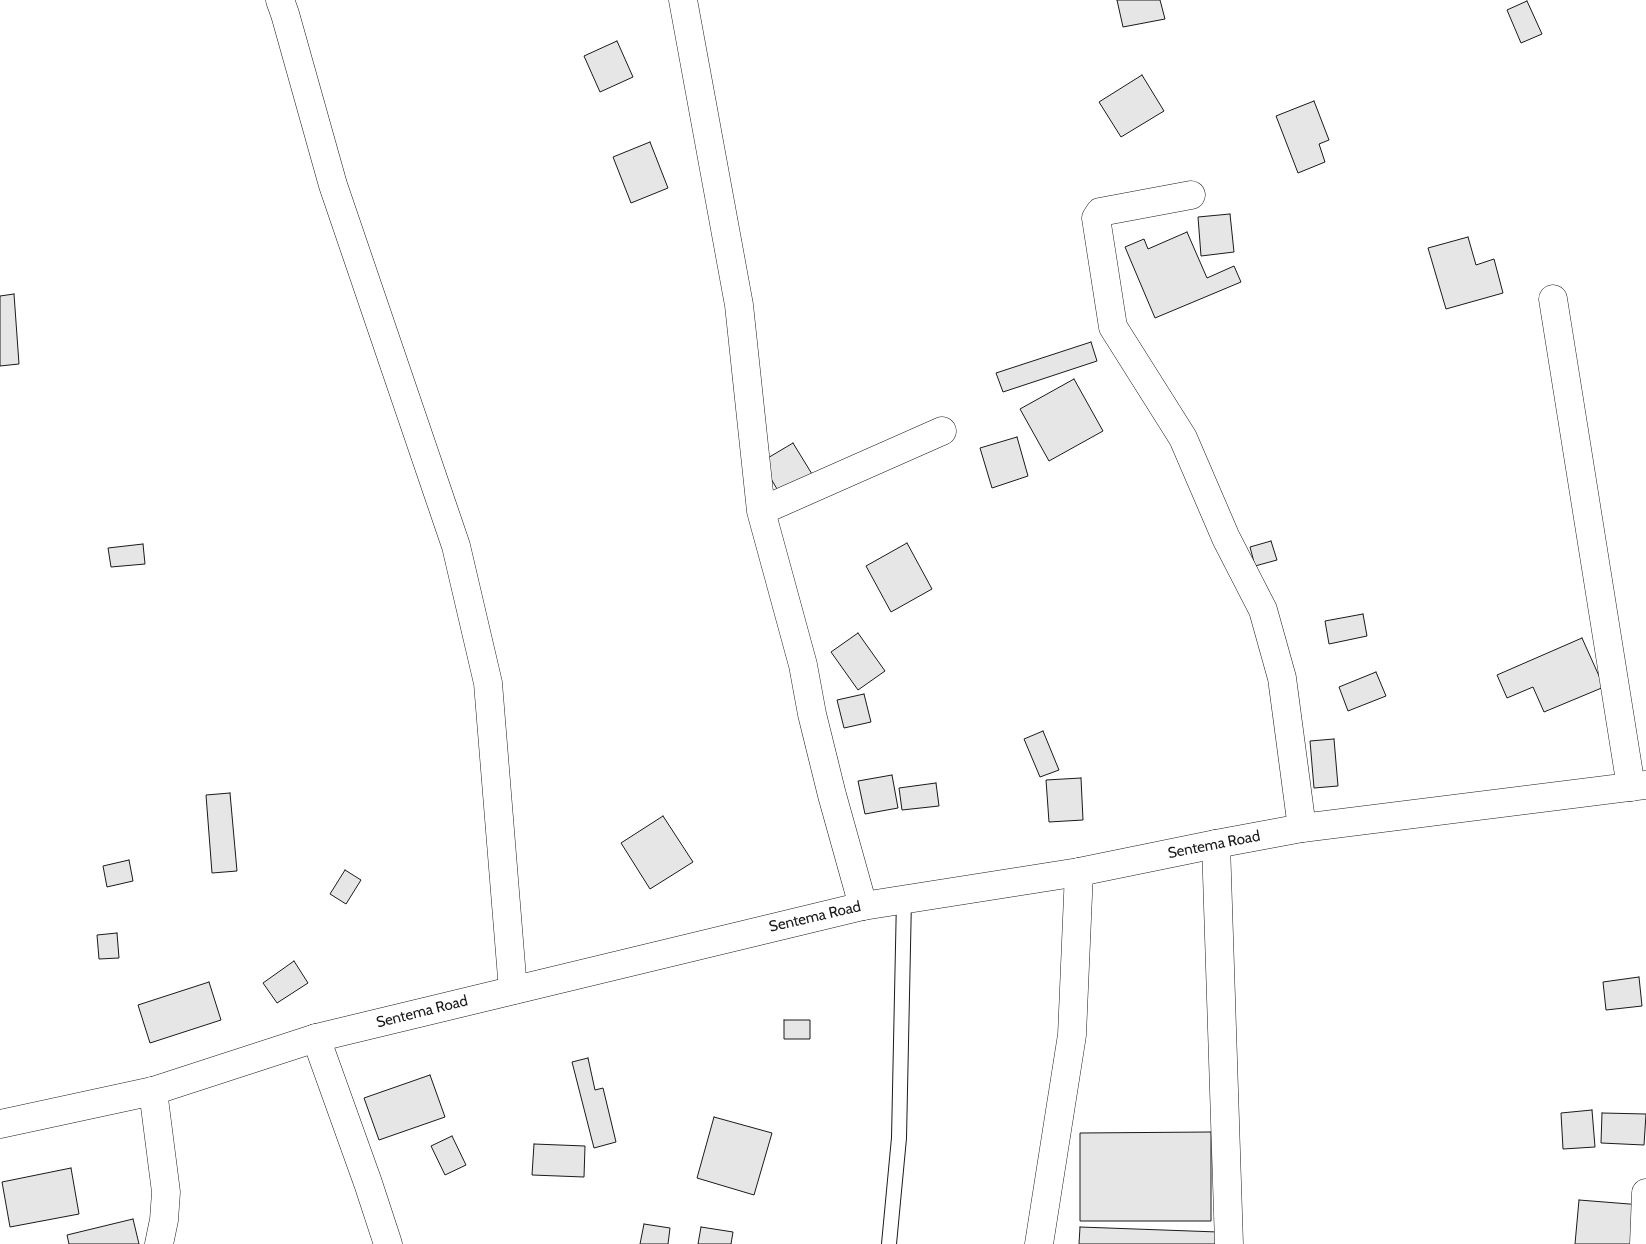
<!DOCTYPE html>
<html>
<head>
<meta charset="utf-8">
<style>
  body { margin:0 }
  canvas { display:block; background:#fff }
</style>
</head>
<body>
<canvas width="1646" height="1244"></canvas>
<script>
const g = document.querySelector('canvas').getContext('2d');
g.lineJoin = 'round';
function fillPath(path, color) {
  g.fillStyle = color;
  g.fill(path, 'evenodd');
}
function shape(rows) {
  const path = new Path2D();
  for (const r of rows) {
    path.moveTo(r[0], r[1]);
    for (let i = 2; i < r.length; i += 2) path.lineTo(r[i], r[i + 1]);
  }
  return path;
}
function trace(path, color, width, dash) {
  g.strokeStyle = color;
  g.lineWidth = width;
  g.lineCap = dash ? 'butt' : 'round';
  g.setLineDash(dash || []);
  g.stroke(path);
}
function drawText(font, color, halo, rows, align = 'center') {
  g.font = font + ' Cabin,sans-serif';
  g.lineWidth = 4;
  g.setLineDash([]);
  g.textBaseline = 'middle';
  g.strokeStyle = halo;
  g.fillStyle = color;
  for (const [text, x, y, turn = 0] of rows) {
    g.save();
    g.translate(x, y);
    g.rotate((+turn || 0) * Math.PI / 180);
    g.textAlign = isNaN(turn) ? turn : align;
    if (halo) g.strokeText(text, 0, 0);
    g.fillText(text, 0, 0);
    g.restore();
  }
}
const building = shape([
  [1117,0,1160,0,1165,19,1123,27,1117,0],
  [1527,1,1542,34,1521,43,1507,10,1527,1],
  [617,41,633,77,600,92,584,56,617,41],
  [1142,75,1164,111,1121,137,1099,102,1142,75],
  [1314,101,1329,140,1319,144,1325,162,1298,173,1276,116,1314,101],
  [650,142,668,188,631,203,613,157,650,142],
  [1230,214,1234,252,1201,256,1198,217,1230,214],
  [1187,232,1207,278,1234,266,1241,282,1155,318,1125,247,1144,239,1148,249,1187,232],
  [1468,237,1476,265,1494,259,1503,293,1446,309,1428,248,1468,237],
  [14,294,19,364,0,366,0,296,14,294],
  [1091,342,1097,361,1003,392,996,373,1091,342],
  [1074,379,1103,431,1049,461,1020,409,1074,379],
  [1017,437,1028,476,992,488,980,448,1017,437],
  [793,443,812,474,780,494,761,462,793,443],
  [1271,541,1277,560,1255,566,1250,547,1271,541],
  [907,543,932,589,891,612,866,566,907,543],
  [143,544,145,564,111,567,108,548,143,544],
  [1363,614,1367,636,1329,644,1325,621,1363,614],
  [858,633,885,671,858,690,831,652,858,633],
  [1582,638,1604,687,1544,712,1533,687,1507,698,1497,675,1582,638],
  [1376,672,1386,696,1348,711,1339,687,1376,672],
  [864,694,871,722,844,728,837,700,864,694],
  [1043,731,1059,770,1040,777,1024,739,1043,731],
  [1334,739,1338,786,1314,788,1310,741,1334,739],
  [892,775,898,808,865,814,858,781,892,775],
  [1081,778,1083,820,1049,822,1046,780,1081,778],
  [936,783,939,806,902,810,899,788,936,783],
  [230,793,237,871,212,873,206,795,230,793],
  [663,816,693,862,650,889,621,843,663,816],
  [129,860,133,881,107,887,103,866,129,860],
  [345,870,361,880,346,904,330,894,345,870],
  [117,933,119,958,99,959,97,935,117,933],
  [294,961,308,983,277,1003,263,983,294,961],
  [1639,977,1642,1006,1606,1010,1603,982,1639,977],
  [209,982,221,1020,150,1043,138,1005,209,982],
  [784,1020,810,1020,810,1039,784,1039,784,1020],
  [588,1058,595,1090,603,1088,616,1142,594,1148,572,1062,588,1058],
  [430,1075,445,1117,379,1140,364,1098,430,1075],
  [1592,1110,1595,1147,1563,1149,1561,1113,1592,1110],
  [1602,1113,1646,1114,1644,1145,1601,1143,1602,1113],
  [714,1117,772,1133,754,1195,697,1178,714,1117],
  [1211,1132,1211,1221,1080,1221,1080,1133,1211,1132],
  [452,1136,466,1165,445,1175,431,1146,452,1136],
  [534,1144,585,1146,584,1177,532,1175,534,1144],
  [71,1168,79,1214,10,1227,2,1182,71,1168],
  [1579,1200,1642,1205,1639,1244,1575,1244,1579,1200],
  [133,1219,139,1244,69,1244,67,1235,133,1219],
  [644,1224,670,1228,668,1244,640,1244,644,1224],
  [701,1227,733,1232,731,1244,698,1244,701,1227],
  [1080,1227,1218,1232,1217,1244,1079,1244,1080,1227]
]);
const service = shape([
  [889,1244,899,1138,904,899]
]);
const minor = shape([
  [280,0,285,14,333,185,456,546,488,683,513,990],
  [683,0,739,305,761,511,803,665,812,714,832,795,863,906],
  [1191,195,1100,212,1096,218,1113,327,1183,438,1226,538,1263,610,1282,678,1302,828],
  [1553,299,1631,787],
  [761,511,942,431],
  [1216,844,1229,1244],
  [316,1038,368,1183,388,1244],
  [153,1091,166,1192,164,1220,159,1244],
  [1039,1244,1072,1035,1079,872],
  [1644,1244,1646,1193]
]);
const secondary = shape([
  [0,1124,153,1091,316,1038,863,906,1079,872,1216,844,1302,828,1646,785]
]);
const streetNames = [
  ["Sentema Road",1214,845,-11],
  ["Sentema Road",815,917,-13],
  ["Sentema Road",422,1012,-14]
];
fillPath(building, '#e6e6e6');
trace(building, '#1a1a1a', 1);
trace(service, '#1a1a1a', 16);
trace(minor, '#1a1a1a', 29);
trace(secondary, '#1a1a1a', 29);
trace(service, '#fff', 14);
trace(minor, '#fff', 28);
trace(secondary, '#fff', 28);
drawText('15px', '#1a1a1a', '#fff', streetNames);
</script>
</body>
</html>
